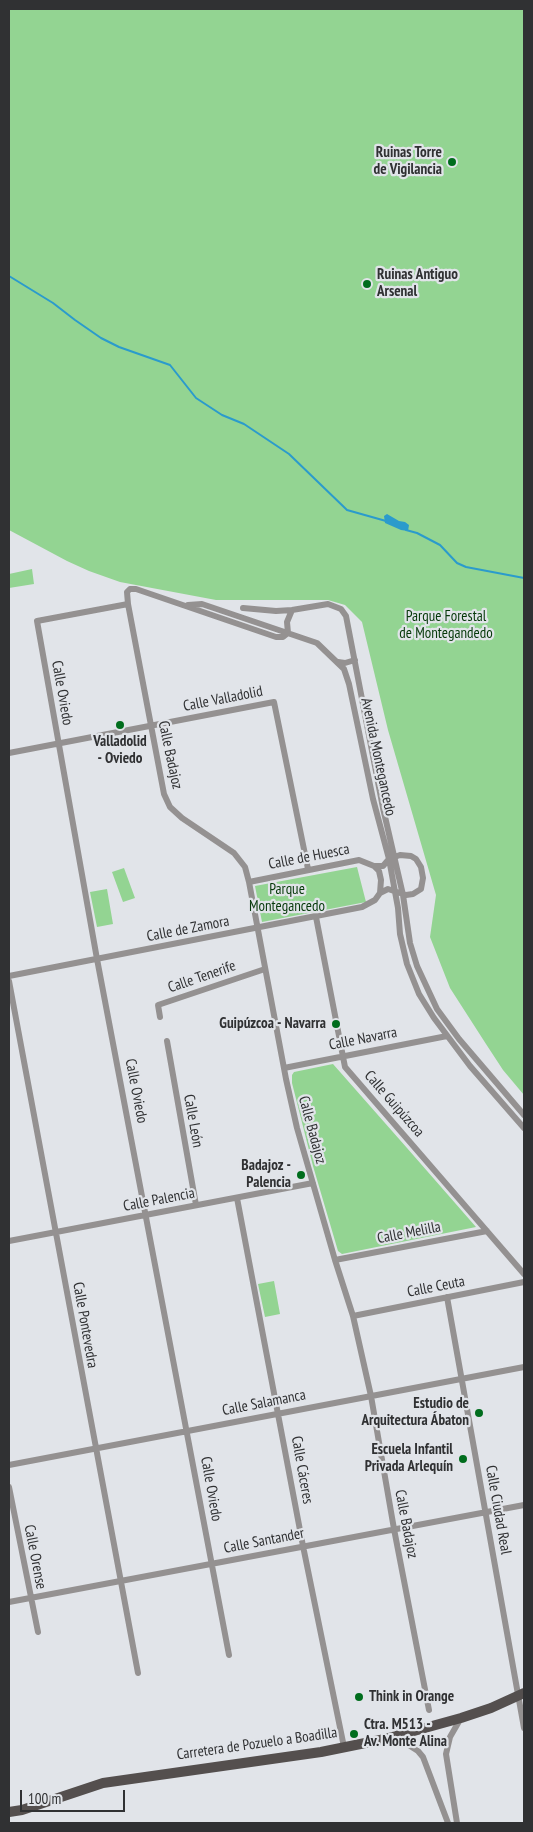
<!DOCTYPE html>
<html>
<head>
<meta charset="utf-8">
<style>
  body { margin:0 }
  #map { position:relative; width:533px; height:1832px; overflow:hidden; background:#e1e4e9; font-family:"PT Sans Narrow",sans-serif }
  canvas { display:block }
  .frame { position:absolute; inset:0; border:10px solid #303133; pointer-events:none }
  .scale { position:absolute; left:20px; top:1790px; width:105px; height:22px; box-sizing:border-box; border:2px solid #303133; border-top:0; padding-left:6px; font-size:15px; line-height:18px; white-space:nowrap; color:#303133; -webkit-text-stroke:4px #e1e4e9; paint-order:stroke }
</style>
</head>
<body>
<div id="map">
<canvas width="533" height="1832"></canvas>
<div class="frame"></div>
<div class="scale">100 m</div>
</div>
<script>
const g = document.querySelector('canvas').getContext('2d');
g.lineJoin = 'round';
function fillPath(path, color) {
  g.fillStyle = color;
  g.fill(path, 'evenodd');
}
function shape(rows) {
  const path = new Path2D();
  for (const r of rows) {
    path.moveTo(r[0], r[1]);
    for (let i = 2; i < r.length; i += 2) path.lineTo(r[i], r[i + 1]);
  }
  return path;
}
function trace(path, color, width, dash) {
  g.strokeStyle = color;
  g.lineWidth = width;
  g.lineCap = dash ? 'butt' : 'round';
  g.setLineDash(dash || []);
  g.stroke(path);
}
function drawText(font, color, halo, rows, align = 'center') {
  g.font = font + ' "PT Sans Narrow",sans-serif';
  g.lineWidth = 4.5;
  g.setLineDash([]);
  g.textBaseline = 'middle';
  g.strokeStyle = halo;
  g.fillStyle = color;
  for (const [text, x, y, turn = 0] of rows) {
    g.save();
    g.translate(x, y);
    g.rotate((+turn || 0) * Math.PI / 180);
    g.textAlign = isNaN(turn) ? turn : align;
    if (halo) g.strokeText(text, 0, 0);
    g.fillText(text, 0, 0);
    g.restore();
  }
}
const green = shape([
  [9,9,524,9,524,1095,503,1070,486,1044,450,988,430,937,436,895,388,730,362,622,345,605,328,600,216,600,120,582,89,571,67,561,9,530],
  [32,569,34,584,9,588,9,574],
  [357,867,366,902,262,922,255,886],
  [124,868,135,898,123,902,112,872],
  [107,889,113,924,97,927,90,892],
  [333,1064,407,1148,476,1227,342,1254,338,1251,313,1166,292,1083,292,1075,294,1072],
  [274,1281,280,1314,265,1317,258,1284]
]);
const water = shape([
  [387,514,399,521,405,522,409,525,408,531,401,530,385,523,384,516]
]);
const stream = shape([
  [9,276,53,303,75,320,101,338,119,347,170,365,196,398,222,415,244,424,289,454,347,510,386,521],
  [406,530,417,533,440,545,457,563,466,567,524,578]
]);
const street = shape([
  [128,604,37,621,97,959,229,1655],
  [188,605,202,604,317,643,344,669,349,684,373,799,389,859,398,908,400,934,407,964,419,994,434,1018,470,1066,524,1128],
  [243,608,276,611,292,610,328,604,341,609,346,616,383,808,403,895,410,943,417,966,437,1009,459,1039,524,1115],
  [288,633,283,637,276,637,136,589,130,589,127,592,128,604,164,794,170,807,182,818,234,853,245,867,249,882,286,1079,297,1128,335,1260,353,1316,371,1396,394,1529,429,1710],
  [288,633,287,622,292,610],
  [338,662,345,663,355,660],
  [9,753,274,702,308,869],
  [249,882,359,860,374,866,379,871,381,880,380,893],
  [316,917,345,1067,524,1274],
  [9,976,362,907,375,900,380,893,388,889,406,895,413,894,421,889,423,878,421,867,416,859,411,856,400,855,389,859,383,866,374,866],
  [9,981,138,1673],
  [160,1017,158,1005,265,969],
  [167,1041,196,1205],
  [284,1068,447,1036],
  [237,1198,303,1546,344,1747],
  [9,1241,313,1183],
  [335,1260,487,1231],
  [447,1297,524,1728],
  [353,1316,524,1282],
  [9,1465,524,1367],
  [9,1487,38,1632],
  [9,1602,524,1505],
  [389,1740,407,1744,418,1751,423,1757,448,1823],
  [457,1823,446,1754,450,1737,461,1718]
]);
const primary = shape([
  [9,1812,22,1810,103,1783,321,1752,385,1739,461,1718,491,1708,524,1693]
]);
const markers = [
  [452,162,5,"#006d1d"],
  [367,284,5,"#006d1d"],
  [120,725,5,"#006d1d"],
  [336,1024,5,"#006d1d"],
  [301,1175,5,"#006d1d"],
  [479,1413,5,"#006d1d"],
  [463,1459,5,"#006d1d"],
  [359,1697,5,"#006d1d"],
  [354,1734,5,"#006d1d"]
];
const poiNames = [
  ["Ruinas Torre",442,153],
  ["de Vigilancia",442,170],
  ["Ruinas Antiguo",377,275,"left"],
  ["Arsenal",377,292,"left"],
  ["Valladolid",120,742,"center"],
  ["- Oviedo",120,759,"center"],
  ["Guipúzcoa - Navarra",326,1024],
  ["Badajoz -",291,1166],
  ["Palencia",291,1183],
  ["Estudio de",469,1404],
  ["Arquitectura Ábaton",469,1421],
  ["Escuela Infantil",453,1450],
  ["Privada Arlequín",453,1467],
  ["Think in Orange",369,1697,"left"],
  ["Ctra. M513 -",364,1725,"left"],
  ["Av. Monte Alina",364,1742,"left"]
];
const parkNames = [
  ["Parque Forestal",446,617],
  ["de Montegandedo",446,634],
  ["Parque",287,890],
  ["Montegancedo",287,907]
];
const streetNames = [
  ["Calle Oviedo",62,693,80],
  ["Calle Valladolid",223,699,-11],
  ["Calle Badajoz",170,755,78],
  ["Avenida Montegancedo",378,757,78],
  ["Calle de Huesca",309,857,-11],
  ["Calle de Zamora",188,929,-11],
  ["Calle Tenerife",202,977,-19],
  ["Calle Navarra",363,1039,-11],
  ["Calle Oviedo",136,1091,79],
  ["Calle Guipúzcoa",394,1104,49],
  ["Calle León",193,1121,80],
  ["Calle Badajoz",312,1130,75],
  ["Calle Palencia",159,1200,-11],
  ["Calle Melilla",409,1233,-11],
  ["Calle Ceuta",436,1287,-11],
  ["Calle Pontevedra",85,1325,80],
  ["Calle Salamanca",264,1403,-11],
  ["Calle Cáceres",302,1470,80],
  ["Calle Oviedo",211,1489,80],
  ["Calle Ciudad Real",498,1510,80],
  ["Calle Badajoz",406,1524,79],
  ["Calle Santander",264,1541,-11],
  ["Calle Orense",35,1557,79],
  ["Carretera de Pozuelo a Boadilla",257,1744,-8]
];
fillPath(green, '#93d492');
fillPath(water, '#2b9bcc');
trace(stream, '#2b9bcc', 2);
trace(street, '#949191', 6);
trace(primary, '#544f4e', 10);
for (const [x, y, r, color] of markers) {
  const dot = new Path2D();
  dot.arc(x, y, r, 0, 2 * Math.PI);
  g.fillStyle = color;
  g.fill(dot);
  trace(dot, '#e1e4e9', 2);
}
drawText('bold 15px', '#303133', '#e1e4e9', poiNames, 'right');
drawText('15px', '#06390a', '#e1e4e9', parkNames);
drawText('15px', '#303133', '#e1e4e9', streetNames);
</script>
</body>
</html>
